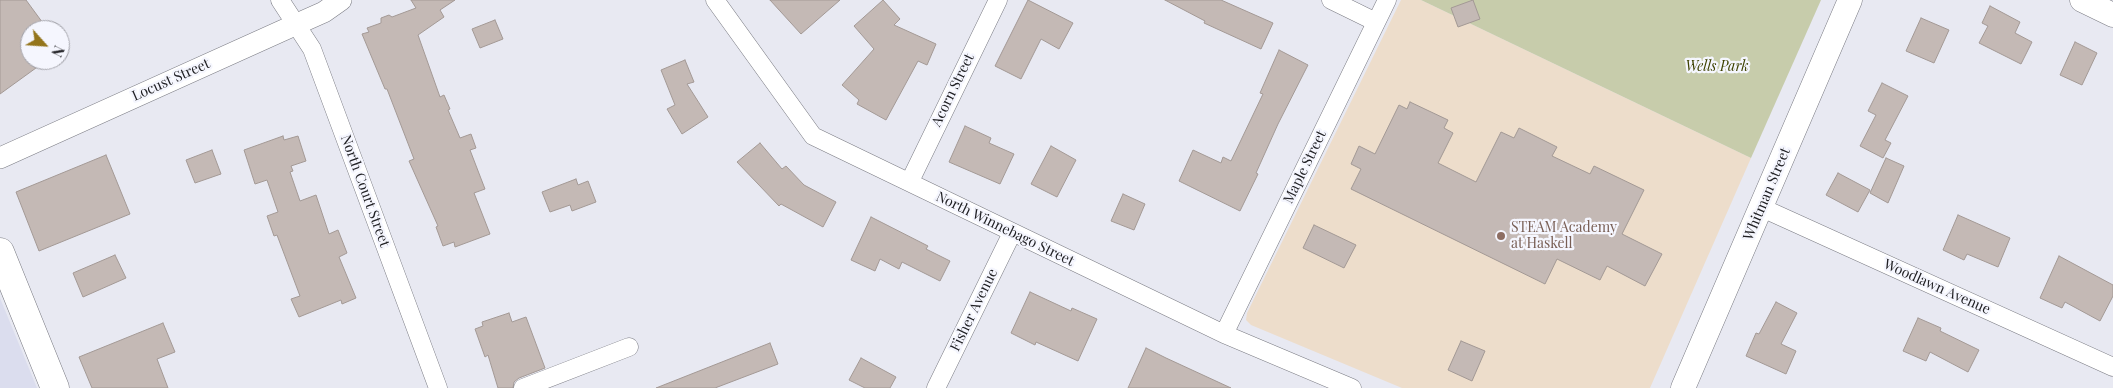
<!DOCTYPE html>
<style>
body{margin:0}
#map{position:relative;width:2113px;height:388px;overflow:hidden;background:#e8e9f2;font-family:"Playfair Display",serif}
canvas{display:block}
.north{position:absolute;left:20px;top:20px;width:50px;height:50px;box-sizing:border-box;background:#f5f6fe;border:1px solid #a0a0a7;border-radius:50%;rotate:116deg;font-size:14px;font-weight:700;line-height:20px;text-align:center;color:#202024}
.north::after{content:'';display:block;margin:auto;width:18px;height:22px;background:#94751c;clip-path:polygon(50% 0,100% 100%,50% 72%,0 100%)}
</style>
<div id="map">
<canvas width="2113" height="388"></canvas>
<div class="north">N</div>
</div>
<script>
const g = document.querySelector('canvas').getContext('2d');
g.lineJoin = 'round';
function fill(path, color) {
  g.fillStyle = color;
  g.fill(path, 'evenodd');
}
function shape(rows) {
  const path = new Path2D();
  for (const r of rows) {
    path.moveTo(r[0], r[1]);
    for (let i = 2; i < r.length; i += 2) path.lineTo(r[i], r[i + 1]);
  }
  return path;
}
function trace(path, color, width, dash) {
  g.strokeStyle = color;
  g.lineWidth = width;
  g.lineCap = dash ? 'butt' : 'round';
  g.setLineDash(dash || []);
  g.stroke(path);
}
function label(font, color, halo, rows, align = 'center') {
  g.font = font + ' "Playfair Display",serif';
  g.lineWidth = 4.5;
  g.setLineDash([]);
  g.textBaseline = 'middle';
  g.strokeStyle = halo;
  g.fillStyle = color;
  for (const [text, x, y, turn = 0] of rows) {
    g.save();
    g.translate(x, y);
    g.rotate((+turn || 0) * Math.PI / 180);
    g.textAlign = isNaN(turn) ? turn : align;
    if (halo) g.strokeText(text, 0, 0);
    g.fillText(text, 0, 0);
    g.restore();
  }
}
const built = shape([
 [0,298,37,388,0,388]
]);
const education = shape([
 [1401,0,1421,0,1751,158,1650,388,1402,388,1251,325,1246,320,1247,313]
]);
const green = shape([
 [1421,0,1821,0,1751,158]
]);
const building = shape([
 [0,0,26,0,48,30,30,30,30,60,47,60,0,94,0,0],
 [411,0,455,0,440,10,444,17,418,35,440,97,444,95,450,109,448,110,460,138,471,134,476,148,470,150,485,189,474,193,490,234,455,247,454,242,443,246,436,227,438,226,409,161,414,159,387,89,385,89,362,34,369,32,367,28,381,23,381,18,389,15,392,17,416,8,411,0],
 [770,0,840,0,801,34,770,0],
 [883,0,900,19,894,25,936,44,927,65,918,61,886,120,857,104,859,100,842,85,874,49,854,26,883,0],
 [1028,0,1073,23,1059,49,1041,39,1021,79,995,66,1028,0],
 [1165,0,1221,0,1273,23,1261,49,1204,23,1205,21,1165,0],
 [1473,0,1480,19,1458,27,1451,8,1473,0],
 [1990,6,2020,22,2015,33,2032,42,2021,64,1979,43,1988,26,1982,23,1990,6],
 [1921,18,1949,30,1934,63,1906,51,1921,18],
 [495,20,503,39,480,48,472,29,495,20],
 [2075,42,2097,53,2082,85,2060,75,2075,42],
 [1279,50,1308,65,1278,124,1256,173,1258,174,1240,211,1179,181,1193,150,1221,163,1223,157,1231,161,1263,94,1260,93,1279,50],
 [685,60,694,82,687,84,708,117,682,134,667,109,675,105,661,70,685,60],
 [1882,83,1908,96,1885,140,1891,143,1883,158,1860,146,1876,115,1868,111,1882,83],
 [1410,102,1448,120,1444,128,1453,133,1438,163,1476,182,1501,132,1514,138,1519,128,1557,147,1552,156,1590,174,1594,166,1644,190,1622,234,1662,254,1645,286,1607,266,1600,280,1557,259,1545,284,1351,189,1361,169,1351,164,1359,146,1375,154,1399,105,1407,109,1410,102],
 [965,126,991,138,989,143,1014,154,1000,184,949,162,965,126],
 [283,136,284,140,298,136,306,161,291,166,293,171,290,172,300,201,316,195,329,234,338,230,347,253,339,257,356,298,342,304,341,300,299,317,291,299,300,296,277,235,274,236,267,216,278,212,267,180,255,184,244,150,283,136],
 [760,143,782,169,786,166,804,185,836,202,823,227,781,204,779,206,737,162,760,143],
 [1051,146,1076,160,1057,197,1031,184,1051,146],
 [212,150,221,174,195,183,186,160,212,150],
 [106,155,130,214,39,251,16,192,106,155],
 [1886,158,1904,166,1888,203,1870,193,1886,158],
 [1838,173,1870,190,1858,212,1826,195,1838,173],
 [576,179,578,185,588,181,596,202,572,211,570,205,550,212,542,192,576,179],
 [1123,194,1145,204,1134,230,1111,221,1123,194],
 [1958,215,2010,238,1998,267,1967,254,1964,260,1943,250,1958,215],
 [871,217,928,246,926,249,950,261,940,281,902,262,899,269,880,259,875,271,851,260,871,217],
 [1314,225,1356,245,1344,268,1303,248,1314,225],
 [115,255,126,278,83,297,73,273,115,255],
 [2059,256,2113,285,2113,296,2100,321,2065,302,2062,308,2040,298,2059,256],
 [1030,292,1071,311,1072,308,1097,319,1078,361,1036,342,1035,345,1011,333,1030,292],
 [1776,302,1797,313,1781,344,1796,351,1786,374,1746,356,1756,333,1759,334,1776,302],
 [509,313,512,322,526,317,545,368,519,378,514,382,513,388,498,388,488,355,485,357,475,329,483,326,482,322,509,313],
 [1918,318,1941,328,1940,331,1979,350,1968,372,1930,352,1926,361,1903,351,1918,318],
 [163,323,175,352,157,359,168,388,92,388,79,357,163,323],
 [1461,341,1485,351,1472,381,1448,370,1461,341],
 [770,343,778,364,715,388,656,388,770,343],
 [1146,348,1166,358,1231,388,1128,388,1146,348],
 [861,358,896,377,890,388,865,388,849,380,861,358]
]);
const minor = shape([
 [280,0,312,49,438,388],
 [715,0,813,136,1224,334,1352,388],
 [1331,0,1376,22],
 [910,181,998,0],
 [1760,207,2113,367],
 [1224,334,1387,0],
 [523,388,629,347],
 [936,388,1012,233]
]);
const tertiary = shape([
 [0,158,297,24,324,12,341,0]
]);
const secondary = shape([
 [2082,0,2113,15],
 [1683,388,1850,0]
]);
const primary = shape([
 [0,252,55,388]
]);
const markers = [
 [1501,236,5,"#8d6e63"]
];
const parkNames = [
 ["Wells Park",1717,67]
];
const streetNames = [
 ["Locust Street",171,80,-24],
 ["Acorn Street",953,90,-64],
 ["Maple Street",1305,167,-64],
 ["North Court Street",365,191,70],
 ["Whitman Street",1767,194,-67],
 ["North Winnebago Street",1005,229,26],
 ["Woodlawn Avenue",1937,287,24],
 ["Fisher Avenue",974,310,-64]
];
const educationNames = [
 ["STEAM Academy",1511,228],
 ["at Haskell",1511,244]
];
fill(built, '#dbddee');
fill(education, '#edddcb');
fill(green, '#c7ccab');
fill(building, '#c4b9b5');
trace(building, '#a39995', 1);
trace(minor, '#7a7b83', 19);
trace(tertiary, '#7a7b83', 22);
trace(secondary, '#7a7b83', 25);
trace(primary, '#7a7b83', 29);
trace(minor, '#fff', 18);
trace(tertiary, '#fff', 21);
trace(secondary, '#fff', 24);
trace(primary, '#fff', 28);
for (const [x, y, r, color] of markers) {
  const dot = new Path2D();
  dot.arc(x, y, r, 0, 2 * Math.PI);
  g.fillStyle = color;
  g.fill(dot);
  trace(dot, '#f5f6fe', 2);
}
label('italic 14px', '#3e4200', '#f5f6fe', parkNames);
label('14px', '#202024', '#f5f6fe', streetNames);
label('14px', '#785e54', '#f5f6fe', educationNames, 'left');
</script>
